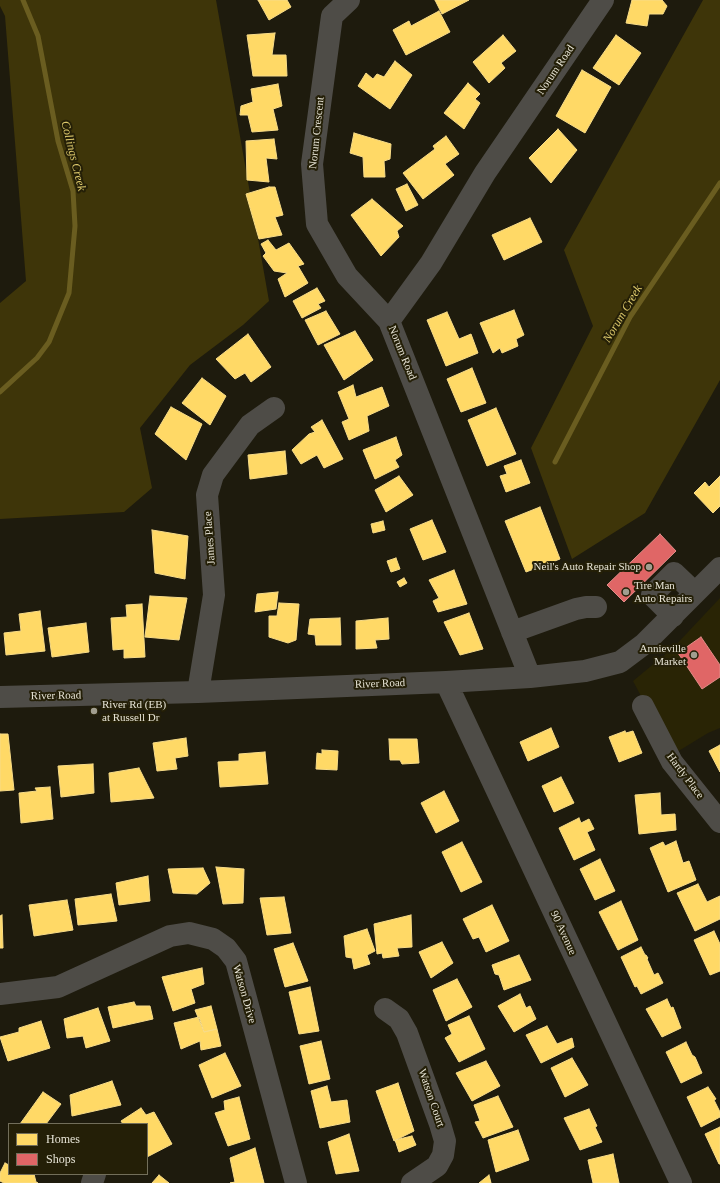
<!DOCTYPE html>
<style>
body{margin:0}
#map{position:relative;width:720px;height:1183px;overflow:hidden;background:#1e1b0d;font-family:Georgia,serif}
canvas{display:block}
.legend{position:absolute;left:8px;top:1123px;width:140px;height:52px;box-sizing:border-box;background:#241f07;border:1px solid #726e5a;margin:0;padding:5px 7px;list-style:none;font-size:12px;color:#e7e4d6}
.legend li{display:flex;align-items:center;gap:8px;height:20px}
.legend b{width:20px;border:1px solid #726e5a}
</style>
<div id="map">
<canvas width="720" height="1183"></canvas>
<ul class="legend">
<li><b style="height:11px;background:#ffd966"></b>Homes</li>
<li><b style="height:11px;background:#e06666"></b>Shops</li>
</ul>
</div>
<script>
const g = document.querySelector('canvas').getContext('2d');
g.lineJoin = 'round';
function fill(path, color) {
  g.fillStyle = color;
  g.fill(path, 'evenodd');
}
function shape(rows) {
  const path = new Path2D();
  for (const r of rows) {
    path.moveTo(r[0], r[1]);
    for (let i = 2; i < r.length; i += 2) path.lineTo(r[i], r[i + 1]);
  }
  return path;
}
function trace(path, color, width, dash) {
  g.strokeStyle = color;
  g.lineWidth = width;
  g.lineCap = dash ? 'butt' : 'round';
  g.setLineDash(dash || []);
  g.stroke(path);
}
function label(font, color, halo, rows, align = 'center') {
  g.font = font + ' Georgia,serif';
  g.lineWidth = 4;
  g.setLineDash([]);
  g.textBaseline = 'middle';
  g.strokeStyle = halo;
  g.fillStyle = color;
  for (const [text, x, y, turn = 0] of rows) {
    g.save();
    g.translate(x, y);
    g.rotate((+turn || 0) * Math.PI / 180);
    g.textAlign = isNaN(turn) ? turn : align;
    if (halo) g.strokeText(text, 0, 0);
    g.fillText(text, 0, 0);
    g.restore();
  }
}
const built = shape([
 [720,598,720,728,708,733,672,755,633,681,673,648]
]);
const green = shape([
 [0,0,216,0,269,301,243,325,190,365,140,428,152,488,124,512,0,519,0,303,26,281,5,16,0,6],
 [703,0,720,0,720,380,645,513,572,559,531,448,593,326,564,250]
]);
const homes = shape([
 [258,0,287,0,291,7,269,20,258,0],
 [435,0,469,0,442,14,435,0],
 [632,0,662,0,667,6,663,14,649,14,647,26,626,23,632,0],
 [439,11,450,32,406,55,393,30,409,21,411,26,439,11],
 [275,33,272,55,286,55,287,76,253,76,247,35,275,33],
 [503,35,516,51,501,63,505,68,489,83,473,62,503,35],
 [616,35,641,53,619,85,593,68,616,35],
 [395,61,412,75,390,109,358,86,366,73,373,79,377,74,384,77,395,61],
 [582,70,611,87,585,133,556,116,582,70],
 [468,83,480,94,475,99,480,103,464,129,444,113,468,83],
 [278,84,282,106,273,109,278,130,252,132,248,115,240,115,241,106,253,102,251,89,278,84],
 [558,129,577,150,551,183,529,158,558,129],
 [354,133,391,144,390,159,384,161,385,177,364,177,363,157,350,153,354,133],
 [446,136,459,154,445,164,454,175,423,199,403,173,435,149,433,146,446,136],
 [274,139,277,159,266,158,269,182,247,180,246,141,274,139],
 [407,184,418,205,406,211,396,189,407,184],
 [269,187,275,187,283,215,275,217,282,235,259,239,246,194,269,187],
 [372,199,403,226,397,231,399,237,381,256,351,215,372,199],
 [530,218,542,242,504,260,492,235,530,218],
 [268,240,276,250,289,243,304,264,298,266,308,283,285,297,278,279,287,273,274,271,263,256,266,253,261,244,268,240],
 [317,288,325,301,318,304,321,308,302,318,293,301,317,288],
 [514,310,524,335,516,339,518,346,502,353,500,348,493,353,480,323,514,310],
 [326,311,340,334,318,345,305,320,326,311],
 [447,312,459,339,471,334,478,353,446,366,427,320,447,312],
 [355,331,373,360,344,380,324,345,355,331],
 [248,334,271,367,251,382,245,373,235,379,216,359,248,334],
 [472,368,486,403,461,412,447,379,472,368],
 [202,378,226,396,210,425,182,403,202,378],
 [353,385,356,397,382,387,389,406,367,416,369,431,349,440,342,422,349,419,338,392,353,385],
 [171,407,202,424,186,460,155,434,171,407],
 [496,408,516,454,487,466,468,420,496,408],
 [322,420,343,459,324,468,317,455,301,464,292,450,309,434,315,432,311,427,322,420],
 [396,437,402,455,395,460,399,467,375,479,363,450,396,437],
 [285,451,287,474,250,479,248,455,285,451],
 [521,460,530,483,506,492,500,476,507,474,504,466,521,460],
 [399,476,413,495,386,512,375,490,399,476],
 [720,476,720,506,713,513,694,493,705,482,709,487,720,476],
 [540,507,560,559,526,572,505,521,540,507],
 [432,520,446,552,423,560,410,529,432,520],
 [383,521,385,530,373,533,371,524,383,521],
 [152,530,188,536,185,579,155,573,152,530],
 [396,558,400,569,391,572,387,561,396,558],
 [454,570,467,604,438,612,433,601,439,598,429,580,454,570],
 [404,578,407,583,400,587,397,582,404,578],
 [278,592,276,609,255,612,257,594,278,592],
 [150,596,187,598,179,640,145,637,150,596],
 [279,603,299,604,296,640,288,643,269,637,269,616,277,616,279,603],
 [142,604,145,657,124,658,124,649,113,650,111,618,127,617,126,605,142,604],
 [40,611,45,651,6,655,4,633,21,631,19,614,40,611],
 [469,613,483,649,460,655,444,622,469,613],
 [340,618,341,645,316,645,315,635,308,634,310,619,340,618],
 [388,618,389,639,375,640,377,648,356,649,356,621,388,618],
 [86,623,89,652,52,657,48,628,86,623],
 [551,728,559,747,528,761,520,742,551,728],
 [625,731,626,733,633,731,642,753,619,762,609,737,625,731],
 [0,734,8,734,14,790,0,791,0,734],
 [186,738,188,756,175,758,177,769,157,771,153,743,186,738],
 [389,739,417,739,419,763,402,764,400,760,390,760,389,739],
 [720,745,720,772,709,751,720,745],
 [322,750,338,751,337,770,316,769,317,753,322,754,322,750],
 [265,752,268,784,220,787,218,762,239,761,239,754,265,752],
 [93,764,94,793,61,797,58,766,93,764],
 [139,768,154,798,111,802,109,773,139,768],
 [561,777,574,803,554,812,542,786,561,777],
 [50,787,53,819,21,823,19,793,37,791,35,788,50,787],
 [444,791,459,821,436,833,421,803,444,791],
 [660,793,661,815,675,814,676,830,639,834,635,795,660,793],
 [579,818,581,823,589,819,594,829,587,832,595,850,574,860,559,828,579,818],
 [676,841,683,863,689,861,696,880,668,892,650,848,663,842,665,846,676,841],
 [462,842,482,882,461,892,442,852,462,842],
 [600,859,615,891,595,900,580,869,600,859],
 [216,867,244,869,243,903,223,904,216,867],
 [203,868,210,883,203,889,197,894,173,893,168,869,203,868],
 [148,876,150,901,119,905,116,883,148,876],
 [698,884,707,902,720,896,720,919,695,931,677,893,698,884],
 [111,894,117,921,78,925,75,899,111,894],
 [284,897,291,933,267,935,260,898,284,897],
 [67,900,73,930,34,936,29,905,67,900],
 [621,901,638,940,618,950,599,912,621,901],
 [492,905,509,941,486,952,479,937,473,939,463,919,492,905],
 [2,915,3,948,0,948,0,916,2,915],
 [411,915,412,947,397,948,399,956,383,958,382,953,377,954,374,924,411,915],
 [367,929,375,951,367,955,370,964,354,969,352,958,346,957,344,936,367,929],
 [714,931,720,944,720,971,710,975,694,940,714,931],
 [442,942,453,963,431,978,419,952,442,942],
 [293,943,308,981,285,987,274,949,293,943],
 [641,947,645,955,646,955,648,958,647,959,654,975,658,973,663,983,641,994,637,986,635,987,621,957,641,947],
 [519,955,531,980,504,990,499,975,495,974,492,965,519,955],
 [202,968,204,984,191,989,195,1003,173,1011,162,977,202,968],
 [457,979,472,1007,446,1021,433,990,457,979],
 [310,987,319,1031,299,1034,289,992,310,987],
 [520,994,526,1008,530,1006,536,1019,514,1032,498,1006,520,994],
 [667,999,671,1008,673,1007,681,1028,662,1037,646,1009,667,999],
 [134,1002,136,1006,150,1006,153,1019,113,1028,108,1007,134,1002],
 [211,1006,217,1029,204,1032,195,1010,211,1006],
 [98,1008,110,1041,86,1048,83,1036,67,1038,64,1019,98,1008],
 [469,1016,485,1049,459,1062,445,1038,452,1034,448,1025,469,1016],
 [199,1017,204,1032,217,1029,221,1046,201,1050,200,1041,181,1049,174,1023,199,1017],
 [41,1021,50,1048,8,1061,0,1037,19,1032,19,1028,41,1021],
 [547,1026,557,1044,572,1038,574,1047,541,1063,526,1035,547,1026],
 [321,1041,330,1079,309,1084,300,1046,321,1041],
 [686,1042,692,1055,695,1057,702,1073,681,1083,666,1052,686,1042],
 [225,1053,241,1086,212,1098,199,1065,225,1053],
 [572,1058,588,1085,565,1097,551,1068,572,1058],
 [486,1061,500,1086,472,1101,456,1073,486,1061],
 [112,1081,121,1105,72,1116,70,1095,112,1081],
 [398,1083,414,1131,394,1141,376,1091,398,1083],
 [327,1086,331,1102,347,1100,350,1122,320,1128,311,1091,327,1086],
 [708,1087,716,1099,714,1100,720,1112,720,1117,701,1127,687,1097,708,1087],
 [43,1092,61,1104,46,1124,20,1124,43,1092],
 [498,1096,513,1127,483,1138,475,1122,480,1121,474,1105,498,1096],
 [239,1097,250,1139,228,1146,215,1113,225,1110,224,1101,239,1097],
 [141,1108,146,1115,154,1112,172,1144,147,1157,147,1124,123,1124,121,1121,141,1108],
 [589,1109,597,1126,595,1127,602,1142,580,1150,564,1118,589,1109],
 [720,1127,720,1164,719,1164,705,1134,720,1127],
 [518,1130,529,1160,496,1172,488,1140,518,1130],
 [349,1134,359,1171,336,1174,328,1142,349,1134],
 [412,1136,416,1145,399,1152,395,1140,412,1136],
 [255,1148,264,1183,230,1183,235,1182,230,1158,255,1148],
 [613,1154,619,1183,593,1183,588,1160,613,1154],
 [5,1163,9,1165,9,1174,34,1174,36,1182,38,1183,4,1183,0,1181,0,1173,5,1163],
 [159,1175,169,1183,152,1183,159,1175],
 [489,1175,491,1183,479,1183,489,1175]
]);
const shops = shape([
 [660,534,676,551,624,602,607,585,660,534],
 [701,637,720,665,720,677,702,689,678,653,701,637]
]);
const stream = shape([
 [0,392,37,358,49,342,69,293,75,226,73,191,58,141,38,36,23,0],
 [555,462,630,317,720,183]
]);
const minor = shape([
 [349,0,332,16,312,164,317,224,347,276,389,321,530,677],
 [389,321,431,263,485,173,603,0],
 [673,616,652,595,674,573,695,593],
 [512,632,576,609,586,607,596,607],
 [446,682,681,1183],
 [198,692,214,595,207,495,213,475,250,425,274,408],
 [0,697,198,692,446,682,530,677,585,671,620,662,644,644,720,568],
 [643,706,672,762,720,822],
 [0,994,58,987,170,936,189,933,213,939,226,948,236,961,296,1183],
 [385,1009,399,1019,407,1033,440,1124,445,1141,443,1155,437,1166,412,1183],
 [92,1183,95,1174]
]);
const markers = [
 [649,567,4,"#a19e90"],
 [626,592,4,"#a19e90"],
 [694,655,4,"#a19e90"],
 [94,711,4,"#a19e90"]
];
const streetNames = [
 ["Norum Road",556,70,-56],
 ["Norum Crescent",317,133,-84],
 ["Norum Road",402,353,68],
 ["James Place",210,538,-94],
 ["River Road",380,684,-2],
 ["River Road",56,696,-1],
 ["Hardy Place",685,776,53],
 ["90 Avenue",563,933,65],
 ["Watson Drive",244,994,74],
 ["Watson Court",431,1098,71]
];
const poiNames = [
 ["Neil's Auto Repair Shop",641,567],
 ["Tire Man",634,586,"left"],
 ["Auto Repairs",634,599,"left"],
 ["Annieville",686,649],
 ["Market",686,662],
 ["River Rd (EB)",102,705,"left"],
 ["at Russell Dr",102,718,"left"]
];
const waterNames = [
 ["Collings Creek",73,156,76],
 ["Norum Creek",623,314,-59]
];
fill(built, '#292405');
fill(green, '#3e3509');
fill(homes, '#ffd966');
trace(homes, '#f8dc88', 1);
fill(shops, '#e06666');
trace(shops, '#e28c88', 1);
trace(stream, '#6a5d20', 5);
trace(minor, '#4e4c47', 22);
for (const [x, y, r, color] of markers) {
  const dot = new Path2D();
  dot.arc(x, y, r, 0, 2 * Math.PI);
  g.fillStyle = color;
  g.fill(dot);
  trace(dot, '#241f07', 1.5);
}
label('11px', '#e7e4d6', '#241f07', streetNames);
label('11px', '#e7e4d6', '#241f07', poiNames, 'right');
label('italic 12px', '#dcc86b', '#241f07', waterNames);
</script>
